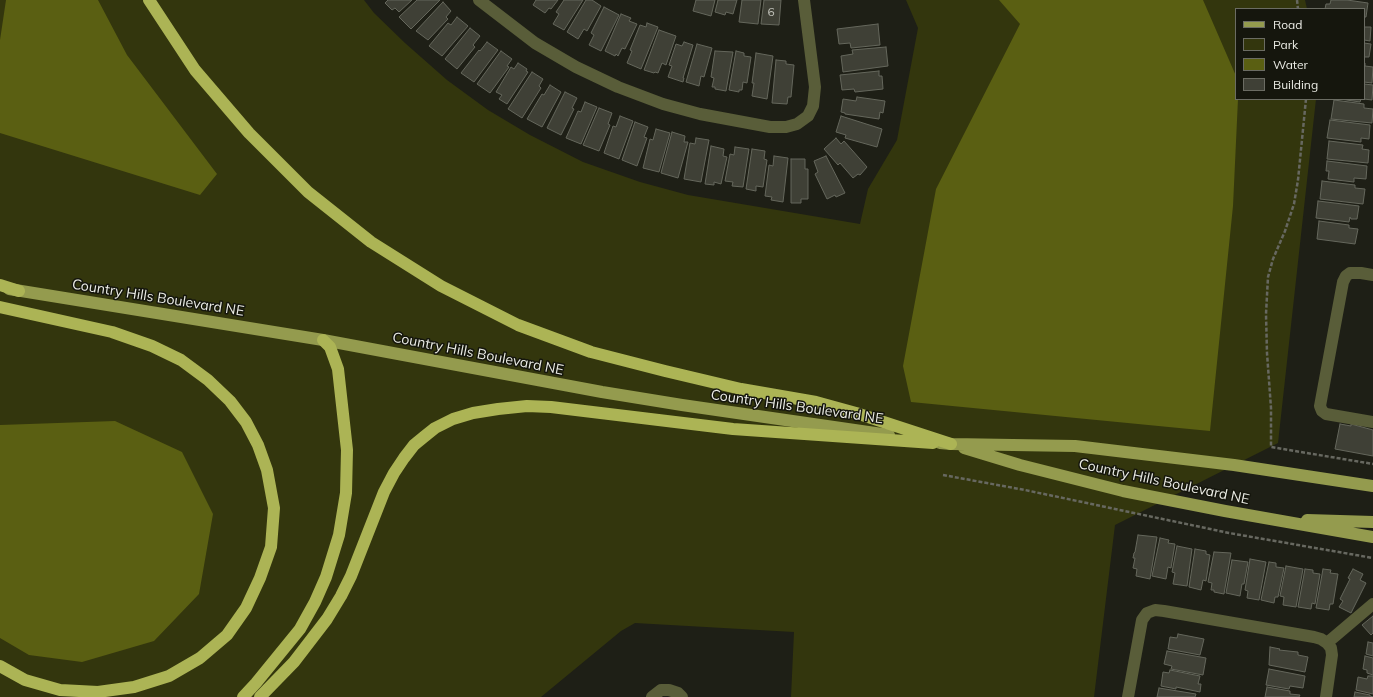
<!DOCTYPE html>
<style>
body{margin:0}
#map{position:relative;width:1373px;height:697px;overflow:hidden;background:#1e1f16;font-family:Mulish,sans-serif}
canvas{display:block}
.legend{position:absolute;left:1235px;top:8px;width:130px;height:92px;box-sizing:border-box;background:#15160d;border:1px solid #6b6c63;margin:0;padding:5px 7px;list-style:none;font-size:12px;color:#ebece5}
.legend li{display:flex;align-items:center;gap:8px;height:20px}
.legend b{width:20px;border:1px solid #6b6c63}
</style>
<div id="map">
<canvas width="1373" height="697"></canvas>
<ul class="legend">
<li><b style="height:5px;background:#949b4e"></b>Road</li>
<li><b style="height:11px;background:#33360d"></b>Park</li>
<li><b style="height:11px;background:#5a5f12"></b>Water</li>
<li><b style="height:11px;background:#3f4036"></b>Building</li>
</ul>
</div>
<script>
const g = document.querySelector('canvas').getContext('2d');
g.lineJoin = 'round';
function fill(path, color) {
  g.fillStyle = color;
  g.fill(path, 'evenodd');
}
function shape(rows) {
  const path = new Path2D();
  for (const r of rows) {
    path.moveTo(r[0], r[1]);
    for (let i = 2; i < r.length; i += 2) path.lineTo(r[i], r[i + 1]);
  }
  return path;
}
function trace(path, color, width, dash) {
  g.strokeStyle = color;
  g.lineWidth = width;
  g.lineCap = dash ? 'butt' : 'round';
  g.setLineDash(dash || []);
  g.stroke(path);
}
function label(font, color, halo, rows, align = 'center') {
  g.font = font + ' Mulish,sans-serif';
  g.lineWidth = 3;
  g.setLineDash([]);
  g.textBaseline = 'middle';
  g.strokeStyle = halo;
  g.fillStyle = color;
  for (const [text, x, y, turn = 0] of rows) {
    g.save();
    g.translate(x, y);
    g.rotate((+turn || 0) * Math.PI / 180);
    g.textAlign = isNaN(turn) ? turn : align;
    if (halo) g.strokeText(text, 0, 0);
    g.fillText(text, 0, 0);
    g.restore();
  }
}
const green = shape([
 [0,0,364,0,374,13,405,43,447,80,488,110,530,135,583,162,640,182,688,195,860,224,868,189,897,140,918,28,906,0,1305,0,1307,9,1236,9,1236,99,1316,99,1278,443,1115,525,1094,697,791,697,794,632,635,623,621,631,541,697,0,697]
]);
const water = shape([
 [6,0,98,0,127,55,217,174,200,195,0,133,0,40],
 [999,0,1203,0,1236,76,1236,99,1238,99,1233,206,1210,431,911,402,903,366,936,189,1020,24],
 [115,421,182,452,213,514,199,594,154,641,82,662,29,655,0,638,0,425]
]);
const building = shape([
 [388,0,412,0,399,12,395,8,392,10,385,3,388,0],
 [417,0,440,0,411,29,399,17,417,0],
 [536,0,558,0,551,9,549,8,545,13,533,5,536,0],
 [564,0,583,0,564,30,553,24,559,14,556,12,564,0],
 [586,0,592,0,601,6,587,31,584,29,578,39,567,32,586,0],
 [696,0,715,0,711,16,693,11,696,0],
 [718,0,737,0,733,14,726,12,725,15,715,12,718,0],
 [742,0,761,0,758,24,739,22,742,0],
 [764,0,781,0,779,25,761,24,764,0],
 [1331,0,1347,0,1368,3,1366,17,1364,17,1364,9,1325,9,1326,4,1330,4,1331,0],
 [443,2,451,11,446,17,448,19,428,40,416,31,443,2],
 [604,7,619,15,601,51,589,45,594,35,591,33,604,7],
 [621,14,631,18,629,21,637,24,625,49,622,48,618,56,616,54,615,56,605,51,621,14],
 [457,17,468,26,442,56,429,46,448,23,451,25,457,17],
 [647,23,658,27,641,69,627,63,632,51,630,50,640,25,646,27,647,23],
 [878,24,880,45,851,48,850,43,839,44,837,29,878,24],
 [1364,27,1371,27,1370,41,1364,40,1364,27],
 [470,28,480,36,473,45,475,47,457,69,445,59,470,28],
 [659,30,676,36,666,65,662,63,658,73,655,72,654,73,644,70,659,30],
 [487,42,498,50,474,82,461,73,479,50,480,51,487,42],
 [684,42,693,45,683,78,684,78,683,82,668,77,672,66,669,65,676,44,682,46,684,42],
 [1364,43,1371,44,1369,57,1364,57,1364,43],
 [697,44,712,48,704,77,701,76,699,86,686,82,697,44],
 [886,47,888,66,843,72,841,56,853,54,852,50,886,47],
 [501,51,512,59,507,66,509,67,490,93,477,84,501,51],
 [715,51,733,52,726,91,715,89,715,87,712,87,714,78,711,77,715,51],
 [736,51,744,53,744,56,751,57,747,83,743,82,742,90,739,90,739,92,729,90,736,51],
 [756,53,773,56,767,99,752,96,754,83,752,83,756,53],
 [776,60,786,61,786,64,794,65,791,97,788,97,787,104,772,103,776,60],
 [518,63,527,69,526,71,528,72,507,104,499,99,502,95,496,92,511,67,514,69,518,63],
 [1364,63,1365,63,1365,66,1373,67,1372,83,1364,82,1364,63],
 [879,71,879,76,882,76,883,89,855,92,854,89,842,90,840,75,879,71],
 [532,72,543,79,539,86,541,88,522,118,508,109,532,72],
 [1364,84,1373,85,1372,100,1364,99,1364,84],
 [550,85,561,92,542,127,527,119,542,94,544,95,550,85],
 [565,92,577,98,572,108,574,109,561,135,547,128,565,92],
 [857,97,885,101,883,113,880,112,879,119,845,114,845,113,841,112,843,99,856,101,857,97],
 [1340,99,1361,99,1360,102,1340,99],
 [1334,100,1364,104,1364,108,1373,109,1372,123,1331,119,1334,100],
 [585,102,597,107,581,144,566,138,578,111,581,112,585,102],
 [599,108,612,113,608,124,610,125,599,151,583,145,599,108],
 [620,116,633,121,619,159,604,153,613,126,616,127,620,116],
 [841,116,882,129,877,147,845,138,846,135,836,132,841,116],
 [1330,120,1370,125,1369,139,1361,138,1361,142,1327,138,1330,120],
 [635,122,648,127,644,137,647,138,637,166,622,160,635,122],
 [656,129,670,133,659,172,643,168,650,139,653,140,656,129],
 [672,132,685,136,684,142,688,142,678,178,661,173,672,132],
 [696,138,709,140,701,182,684,179,690,143,695,144,696,138],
 [836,138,841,144,844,141,867,167,860,175,858,174,853,178,840,163,838,165,824,149,836,138],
 [1329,141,1363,145,1362,149,1369,150,1368,163,1327,159,1329,141],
 [711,146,724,149,723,156,727,157,721,184,714,182,714,185,705,184,711,146],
 [735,147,749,149,743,187,732,186,733,182,725,181,730,154,734,155,735,147],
 [752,149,765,151,764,159,767,160,763,187,756,186,756,191,746,189,752,149],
 [774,156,788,158,783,202,771,200,772,197,765,196,769,165,773,166,774,156],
 [826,156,845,193,836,197,835,195,827,199,815,174,818,172,814,161,826,156],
 [791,159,805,159,805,169,808,169,808,199,801,199,801,203,791,203,791,159],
 [1327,161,1367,166,1366,179,1354,178,1354,182,1328,179,1329,171,1326,171,1327,161],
 [1322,181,1355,185,1355,188,1365,189,1363,204,1320,199,1322,181],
 [1318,201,1359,206,1357,219,1351,219,1350,217,1349,222,1316,218,1318,201],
 [1319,221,1349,225,1349,228,1358,229,1355,244,1317,239,1319,221],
 [1340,424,1351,426,1351,424,1373,430,1373,456,1335,449,1340,424],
 [1138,535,1157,537,1150,579,1136,576,1137,569,1133,568,1135,558,1133,558,1134,553,1135,552,1138,535],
 [1160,538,1169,540,1168,543,1175,544,1171,568,1168,567,1166,579,1152,576,1160,538],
 [1177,546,1192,549,1187,586,1173,584,1175,573,1172,572,1177,546],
 [1195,549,1206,551,1206,554,1210,555,1206,581,1203,580,1201,590,1189,587,1195,549],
 [1214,552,1231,553,1224,594,1214,592,1214,590,1211,590,1212,583,1208,582,1214,552],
 [1250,559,1266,562,1259,600,1247,598,1248,591,1245,590,1250,559],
 [1232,560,1248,562,1244,584,1242,584,1240,596,1226,593,1232,560],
 [1269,562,1276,563,1276,567,1284,568,1278,597,1275,597,1274,603,1261,600,1269,562],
 [1286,566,1303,569,1296,607,1283,605,1284,597,1280,596,1286,566],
 [1305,569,1313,570,1313,573,1320,574,1315,604,1312,603,1311,609,1298,607,1305,569],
 [1323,569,1331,570,1330,573,1338,574,1333,604,1330,604,1329,610,1316,608,1323,569],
 [1353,569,1363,574,1360,580,1366,583,1351,613,1339,607,1343,601,1340,599,1350,579,1348,578,1353,569],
 [1373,616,1373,633,1371,635,1362,625,1373,616],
 [1178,634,1204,639,1200,655,1168,649,1170,637,1177,638,1178,634],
 [1368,642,1373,643,1373,656,1366,654,1368,642],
 [1270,647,1280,649,1279,650,1298,652,1298,655,1308,657,1305,672,1269,665,1270,647],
 [1167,651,1206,658,1203,675,1171,669,1172,666,1164,664,1167,651],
 [1365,656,1373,658,1373,675,1367,673,1367,670,1363,669,1365,656],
 [1269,669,1305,676,1303,688,1290,686,1289,689,1266,685,1269,669],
 [1170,670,1200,676,1198,684,1201,684,1200,692,1176,687,1176,689,1161,686,1163,672,1169,673,1170,670],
 [1368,676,1373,676,1373,694,1356,690,1358,677,1367,679,1368,676],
 [1267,687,1290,691,1290,694,1300,695,1299,697,1265,697,1267,687],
 [1159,688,1196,694,1195,697,1157,697,1159,688],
 [1355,692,1370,695,1370,696,1373,697,1354,697,1355,692]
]);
const path = shape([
 [1297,0,1298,9],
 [1306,99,1298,180,1294,204,1285,231,1273,259,1268,277,1266,314,1267,353,1271,408,1271,447,1373,464],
 [943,475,1025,490,1229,533,1373,558]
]);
const minor = shape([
 [479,0,535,43,576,67,618,87,663,104,700,114,770,127,786,127,797,124,808,116,813,106,815,87,804,0],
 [1373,275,1361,273,1350,273,1346,276,1343,282,1320,406,1322,411,1326,414,1373,422],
 [1327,643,1373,604],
 [652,697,661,690,669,690,678,693,682,697],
 [1128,697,1142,620,1147,613,1155,610,1164,611,1314,637,1321,639,1327,643,1331,648,1332,655,1326,697]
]);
const major = shape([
 [9,289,323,340,602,392,682,405,889,435],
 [940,443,951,444,1075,446,1234,465,1373,486],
 [964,448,1020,465,1123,491,1225,511,1373,537],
 [1307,520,1373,522]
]);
const highway = shape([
 [149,0,195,70,249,133,308,192,371,242,441,286,518,325,591,352,665,371,741,389,816,402,856,413,951,444],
 [0,285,19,291],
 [0,307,112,332,152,346,181,360,208,380,230,401,246,422,258,445,267,470,274,508,271,547,260,578,246,608,227,635,200,658,169,676,134,687,98,692,60,690,25,680,0,666],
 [243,697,256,683,300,629,315,602,326,577,339,535,346,493,347,450,338,369,330,347,323,340],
 [260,697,294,662,327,619,341,596,351,576,384,492,394,473,404,458,414,445,425,436,435,428,453,419,473,413,498,409,527,406,551,407,733,429,933,443]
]);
const numberNames = [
 ["6",771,12]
];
const streetNames = [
 ["Country Hills Boulevard NE",158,298,9],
 ["Country Hills Boulevard NE",478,354,11],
 ["Country Hills Boulevard NE",797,407,8],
 ["Country Hills Boulevard NE",1164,482,12]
];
fill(green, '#33360d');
fill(water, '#5a5f12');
fill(building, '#3f4036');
trace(building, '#65675c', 1);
trace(path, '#676860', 2.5, [4, 2]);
trace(minor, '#595d39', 12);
trace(major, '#949b4e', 12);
trace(highway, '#acb455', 12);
label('12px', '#c0c1b9', null, numberNames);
label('14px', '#ebece5', '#15160d', streetNames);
</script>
